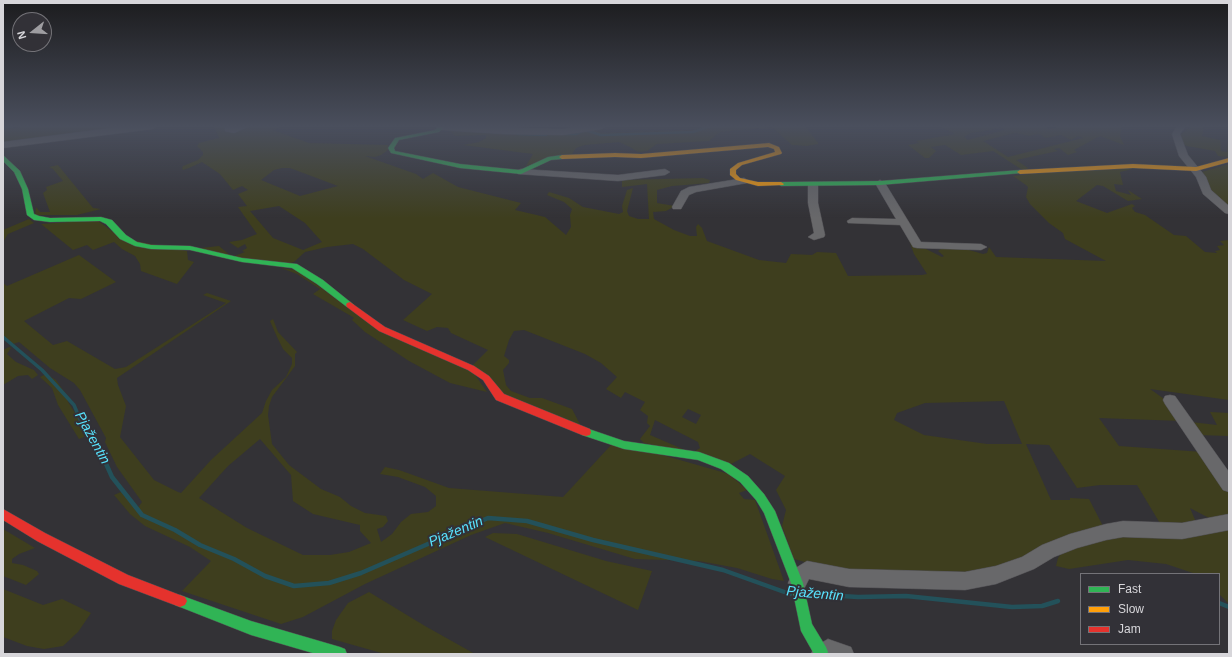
<!DOCTYPE html>
<meta charset="utf-8">
<style>
body{margin:0}
#map{position:relative;width:1232px;height:657px;overflow:hidden;background:#333236;font-family:Arial,sans-serif}
canvas{display:block}
.frame{position:absolute;inset:0;border:4px solid #d7d6da;pointer-events:none}
.legend{position:absolute;left:1080px;top:573px;width:140px;height:72px;box-sizing:border-box;background:#323137;border:1px solid #747378;margin:0;padding:5px 7px;list-style:none;font-size:12px;color:#d7d6da}
.legend li{display:flex;align-items:center;gap:8px;height:20px}
.legend b{width:20px;border:1px solid #747378}
.north{position:absolute;left:12px;top:12px;width:40px;height:40px;box-sizing:border-box;background:#323137;border:1px solid #747378;border-radius:50%;rotate:253deg;font-size:11px;font-weight:700;line-height:16px;text-align:center;color:#d7d6da}
.north::after{content:'';display:block;margin:auto;width:14px;height:18px;background:#9e9da1;clip-path:polygon(50% 0,100% 100%,50% 72%,0 100%)}
</style>
<div id="map">
<canvas width="1232" height="657"></canvas>
<div class="frame"></div>
<ul class="legend">
<li><b style="height:5px;background:#30b455"></b>Fast</li>
<li><b style="height:5px;background:#ff9f0a"></b>Slow</li>
<li><b style="height:5px;background:#e5322d"></b>Jam</li>
</ul>
<div class="north">N</div>
</div>
<script>
const g = document.querySelector('canvas').getContext('2d');
g.lineJoin = 'round';
function fill(path, color) {
  g.fillStyle = color;
  g.fill(path, 'evenodd');
}
function shape(rows) {
  const path = new Path2D();
  for (const r of rows) {
    path.moveTo(r[0], r[1]);
    for (let i = 2; i < r.length; i += 2) path.lineTo(r[i], r[i + 1]);
  }
  return path;
}
function trace(path, color, width, dash) {
  g.strokeStyle = color;
  g.lineWidth = width;
  g.lineCap = dash ? 'butt' : 'round';
  g.setLineDash(dash || []);
  g.stroke(path);
}
function label(font, color, halo, rows, align = 'center') {
  g.font = font + ' Arial,sans-serif';
  g.lineWidth = 4;
  g.setLineDash([]);
  g.textBaseline = 'middle';
  g.strokeStyle = halo;
  g.fillStyle = color;
  for (const [text, x, y, turn = 0] of rows) {
    g.save();
    g.translate(x, y);
    g.rotate((+turn || 0) * Math.PI / 180);
    g.textAlign = isNaN(turn) ? turn : align;
    if (halo) g.strokeText(text, 0, 0);
    g.fillText(text, 0, 0);
    g.restore();
  }
}
const green = shape([
 [34,126,132,126,3,144,3,129],
 [227,126,226,128,230,130,238,131,254,126,284,126,273,130,309,143,388,145,388,150,381,155,375,157,365,156,416,174,423,179,433,173,458,187,521,203,515,210,545,217,566,235,571,227,570,215,572,209,564,202,547,195,549,192,569,198,583,207,619,214,623,212,622,206,627,190,633,188,627,211,629,216,638,219,649,219,647,184,622,187,622,180,703,178,710,180,709,183,672,186,657,190,657,203,675,206,666,211,653,212,654,219,674,230,690,236,697,236,696,227,698,224,702,228,707,241,759,260,786,263,791,254,812,255,817,252,836,253,848,276,922,275,927,274,914,254,909,240,915,247,926,249,942,257,944,256,938,251,941,249,962,248,983,254,987,253,989,247,996,257,1106,261,1065,239,1063,233,1049,223,1030,204,1026,197,1028,187,1026,185,1013,176,1050,172,1140,167,1120,172,1123,185,1114,184,1116,191,1131,195,1128,190,1142,199,1128,201,1103,186,1097,185,1076,201,1107,213,1132,204,1135,206,1132,208,1135,212,1145,215,1174,235,1186,236,1205,252,1217,253,1215,251,1220,250,1217,246,1224,245,1220,241,1229,240,1229,400,1150,389,1170,403,1182,421,1099,418,1119,446,1203,452,1229,491,1229,517,1211,519,1190,508,1196,522,1180,527,1161,525,1137,485,1100,485,1077,488,1049,445,1026,444,1051,500,1070,500,1070,498,1089,499,1104,528,1076,536,1050,546,1009,566,963,577,931,578,869,575,834,570,794,559,782,526,786,510,776,490,785,476,750,454,731,464,701,455,644,443,640,439,650,426,647,423,648,416,640,410,645,402,625,392,621,398,606,389,617,377,601,363,585,354,524,330,514,331,509,340,504,356,509,360,509,363,503,370,506,385,511,391,530,398,542,398,572,409,582,428,567,420,547,414,503,396,488,377,472,366,488,350,451,333,448,328,437,327,427,331,403,320,432,294,404,280,363,249,353,244,327,247,305,252,294,262,286,264,231,258,201,248,219,246,232,257,245,252,242,251,247,248,245,244,238,248,229,242,242,240,257,234,238,207,247,206,238,194,248,190,242,186,233,190,220,174,202,162,189,168,183,170,182,168,183,166,198,160,203,155,203,152,197,146,199,143,219,138,214,127],
 [282,168,290,168,338,186,300,196,261,180,274,170],
 [279,206,305,223,322,242,303,250,273,238,250,211],
 [1004,401,1022,444,987,444,924,435,894,420,897,413,925,403],
 [688,409,701,415,696,424,682,417],
 [655,420,698,442,700,448,692,453,650,435],
 [461,126,471,129,592,129,602,133,695,130,701,129,702,126,805,126,818,143,818,144,807,146,792,145,772,127,720,132,709,141,657,144,647,151,638,152,630,147,619,142,585,145,576,148,572,154,526,166,533,154,463,145,479,142,486,138,486,135,455,136,447,128],
 [939,126,1044,126,1049,129,1062,126,1122,126,1120,136,1124,145,1100,136,1074,150,1077,152,1068,155,1059,148,1054,149,1058,151,1016,160,1028,168,1024,171,993,151,961,155,945,145,931,147,936,151,929,158,925,158,908,145,919,143,916,141,955,134],
 [1000,127,1004,129,1004,130,968,140,964,137,971,133,991,130],
 [1015,133,1029,136,1039,134,1046,138,1061,135,1071,140,1078,136,1083,138,1008,157,983,141],
 [1192,126,1204,126,1202,136,1220,140,1221,151,1227,152,1229,126,1229,157,1218,156,1215,151,1182,145,1180,135],
 [1229,164,1229,209,1211,194,1202,172],
 [58,165,93,208,101,209,77,215,35,215,36,207,40,212,50,212,43,193,47,190,46,187,63,181,53,169,49,167],
 [29,219,34,223,8,234,3,242,3,230],
 [97,220,121,238,187,251,188,260,194,262,177,284,141,271,140,264,135,256,122,249,114,242,93,250,87,245,73,250,41,224],
 [79,255,116,282,81,299,69,298,24,321,53,345,67,341,115,369,126,367,226,303,203,295,207,293,231,301,117,378,118,385,126,406,120,437,154,480,178,492,181,493,211,460,262,413,266,401,272,390,286,377,292,364,292,358,283,349,277,337,270,321,273,319,278,332,297,352,295,354,295,366,272,397,269,406,268,415,272,444,289,465,321,489,340,497,351,506,365,513,386,516,388,521,383,527,377,529,381,542,392,534,401,522,411,514,428,512,436,506,436,496,425,487,398,477,380,474,385,467,399,470,449,488,563,497,612,444,645,450,729,474,747,490,739,493,744,499,755,500,784,581,772,579,737,568,699,561,635,559,548,533,505,523,471,535,365,584,303,617,281,624,182,591,211,561,190,547,145,526,130,514,114,495,121,492,137,509,142,502,117,467,105,442,106,438,80,390,74,383,50,368,19,342,13,344,3,336,3,283,7,286],
 [260,439,291,475,293,501,313,514,360,525,360,531,371,543,349,552,330,555,303,555,247,528,199,498,228,466],
 [281,268,296,270,357,313,471,369,487,392,450,383,409,361,365,332,352,320,354,318,351,316,313,294,320,289,297,274],
 [9,347,11,348,7,354,16,362,34,370,38,375,32,379,28,375,18,376,3,385,3,350],
 [46,374,56,380,67,396,68,402,77,416,82,419,87,430,87,435,84,437,79,439,58,405,52,388,40,377],
 [1210,412,1229,413,1229,436,1198,435,1191,422,1217,425],
 [1229,525,1229,604,1219,594,1219,574,1196,574,1166,564,1128,560,1069,569,1056,566,1058,558,1063,551,1110,535],
 [3,529,35,548,19,554,12,559,12,563,23,565,37,571,39,574,26,585,3,576],
 [493,533,517,534,606,561,652,571,638,610,485,537],
 [3,589,43,605,62,599,91,613,78,632,63,646,44,649,27,646,3,637],
 [369,592,425,626,475,654,385,654,332,639,332,631,336,620,348,603]
]);
const streamFar2 = shape([
 [3,128,14,126],
 [518,134,546,135],
 [566,134,576,134,585,130,601,135,693,132,710,126]
]);
const streamFar1 = shape([
 [3,337,42,370,74,405,84,429]
]);
const stream = shape([
 [83,428,98,446,112,477,142,515,175,530,200,545,234,559,265,576,294,586,329,583,361,573,488,518,527,521,593,540,723,570,790,594],
 [809,594,858,597,906,596,1012,607,1042,606,1058,601],
 [1219,603,1229,607]
]);
const street = shape([
 [127,126,157,126,153,129,3,148,3,142,127,126],
 [225,126,233,127,250,126,234,133,225,131,225,126],
 [438,126,563,129,584,126,606,126,602,129,563,135,504,134,442,130,439,129,438,126],
 [1177,126,1186,126,1180,134,1188,155,1206,177,1211,190,1229,206,1229,214,1225,213,1203,194,1196,177,1179,156,1172,134,1177,126],
 [521,169,618,175,665,169,670,172,665,175,618,181,518,174,516,172,518,170,521,169],
 [744,178,749,181,747,183,696,192,689,195,681,209,673,209,672,207,681,191,689,187,744,178],
 [880,180,885,183,921,242,981,244,987,247,981,250,917,248,913,247,900,225,848,223,847,221,852,218,896,219,875,183,880,180],
 [813,182,818,185,818,203,825,235,824,237,814,240,808,237,814,233,808,203,808,185,813,182],
 [1170,395,1175,396,1229,472,1229,492,1223,490,1165,404,1163,400,1165,396,1170,395],
 [1229,514,1229,530,1182,539,1123,537,1106,540,1077,548,1054,557,1034,569,996,584,965,590,849,587,809,579,804,589,797,592,790,589,788,583,794,569,807,561,849,569,965,572,996,566,1022,557,1042,545,1070,534,1106,524,1123,521,1182,523,1229,514],
 [828,639,851,647,854,654,811,654,814,647,828,639]
]);
const fast = shape([
 [438,126,445,126,439,132,399,140,394,148,395,151,460,164,520,170,548,157,562,155,565,157,562,159,551,160,521,174,460,168,391,153,388,148,395,138,435,130,438,126],
 [3,155,20,171,28,189,34,214,39,216,50,218,101,217,112,220,126,235,137,242,151,245,190,246,242,258,297,264,323,280,354,305,353,307,347,307,317,284,292,268,242,262,190,250,151,249,135,246,120,239,106,224,100,221,50,222,34,220,27,215,22,189,14,172,3,161,3,155],
 [1020,170,1022,171,1022,173,880,185,781,186,778,184,781,182,880,181,1020,170],
 [586,428,624,441,699,452,729,463,748,476,764,494,775,511,803,583,812,624,826,647,828,652,827,654,814,654,801,631,791,583,764,513,756,500,740,482,721,469,698,460,624,449,582,435,581,432,582,429,586,428],
 [180,595,251,621,340,647,345,649,347,654,316,654,251,635,175,605,173,601,175,597,180,595]
]);
const slow = shape([
 [769,143,779,147,782,153,781,154,742,165,736,170,736,174,740,178,758,182,781,182,784,184,783,185,758,186,736,180,730,175,730,169,738,163,775,152,774,149,768,147,641,158,615,157,562,159,559,157,562,155,615,153,641,154,769,143],
 [1229,158,1229,162,1196,171,1133,168,1020,174,1017,172,1020,170,1133,164,1196,167,1229,158]
]);
const jam = shape([
 [350,302,385,327,474,366,489,376,504,394,590,429,591,432,590,435,586,436,582,435,496,400,483,380,468,370,379,331,347,307,346,305,347,303,350,302],
 [3,509,45,533,128,575,185,597,187,601,185,605,180,607,119,584,37,541,3,520,3,509]
]);
const nearWaternames = [
 ["Pjažentin",92,438,61],
 ["Pjažentin",456,532,-23],
 ["Pjažentin",815,594,5]
];
fill(green, '#3e3e1e');
trace(streamFar2, '#23515a', 2.5);
trace(streamFar1, '#23515a', 3.5);
trace(stream, '#23515a', 4.5);
trace(street, '#504f53', 1);
trace(fast, '#504f53', 1);
trace(slow, '#504f53', 1);
trace(jam, '#504f53', 1);
fill(street, '#68686a');
fill(fast, '#30b455');
fill(slow, '#ff9f0a');
fill(jam, '#e5322d');
const sky = g.createLinearGradient(0, 0, 0, 218);
sky.addColorStop(0, '#1c1c1e');
sky.addColorStop(0.58, '#4a4f5d');
sky.addColorStop(1, '#4a4f5d00');
g.fillStyle = sky;
g.fillRect(0, 0, 1232, 218);
label('italic 14px', '#58e2fd', '#323137', nearWaternames);
</script>
